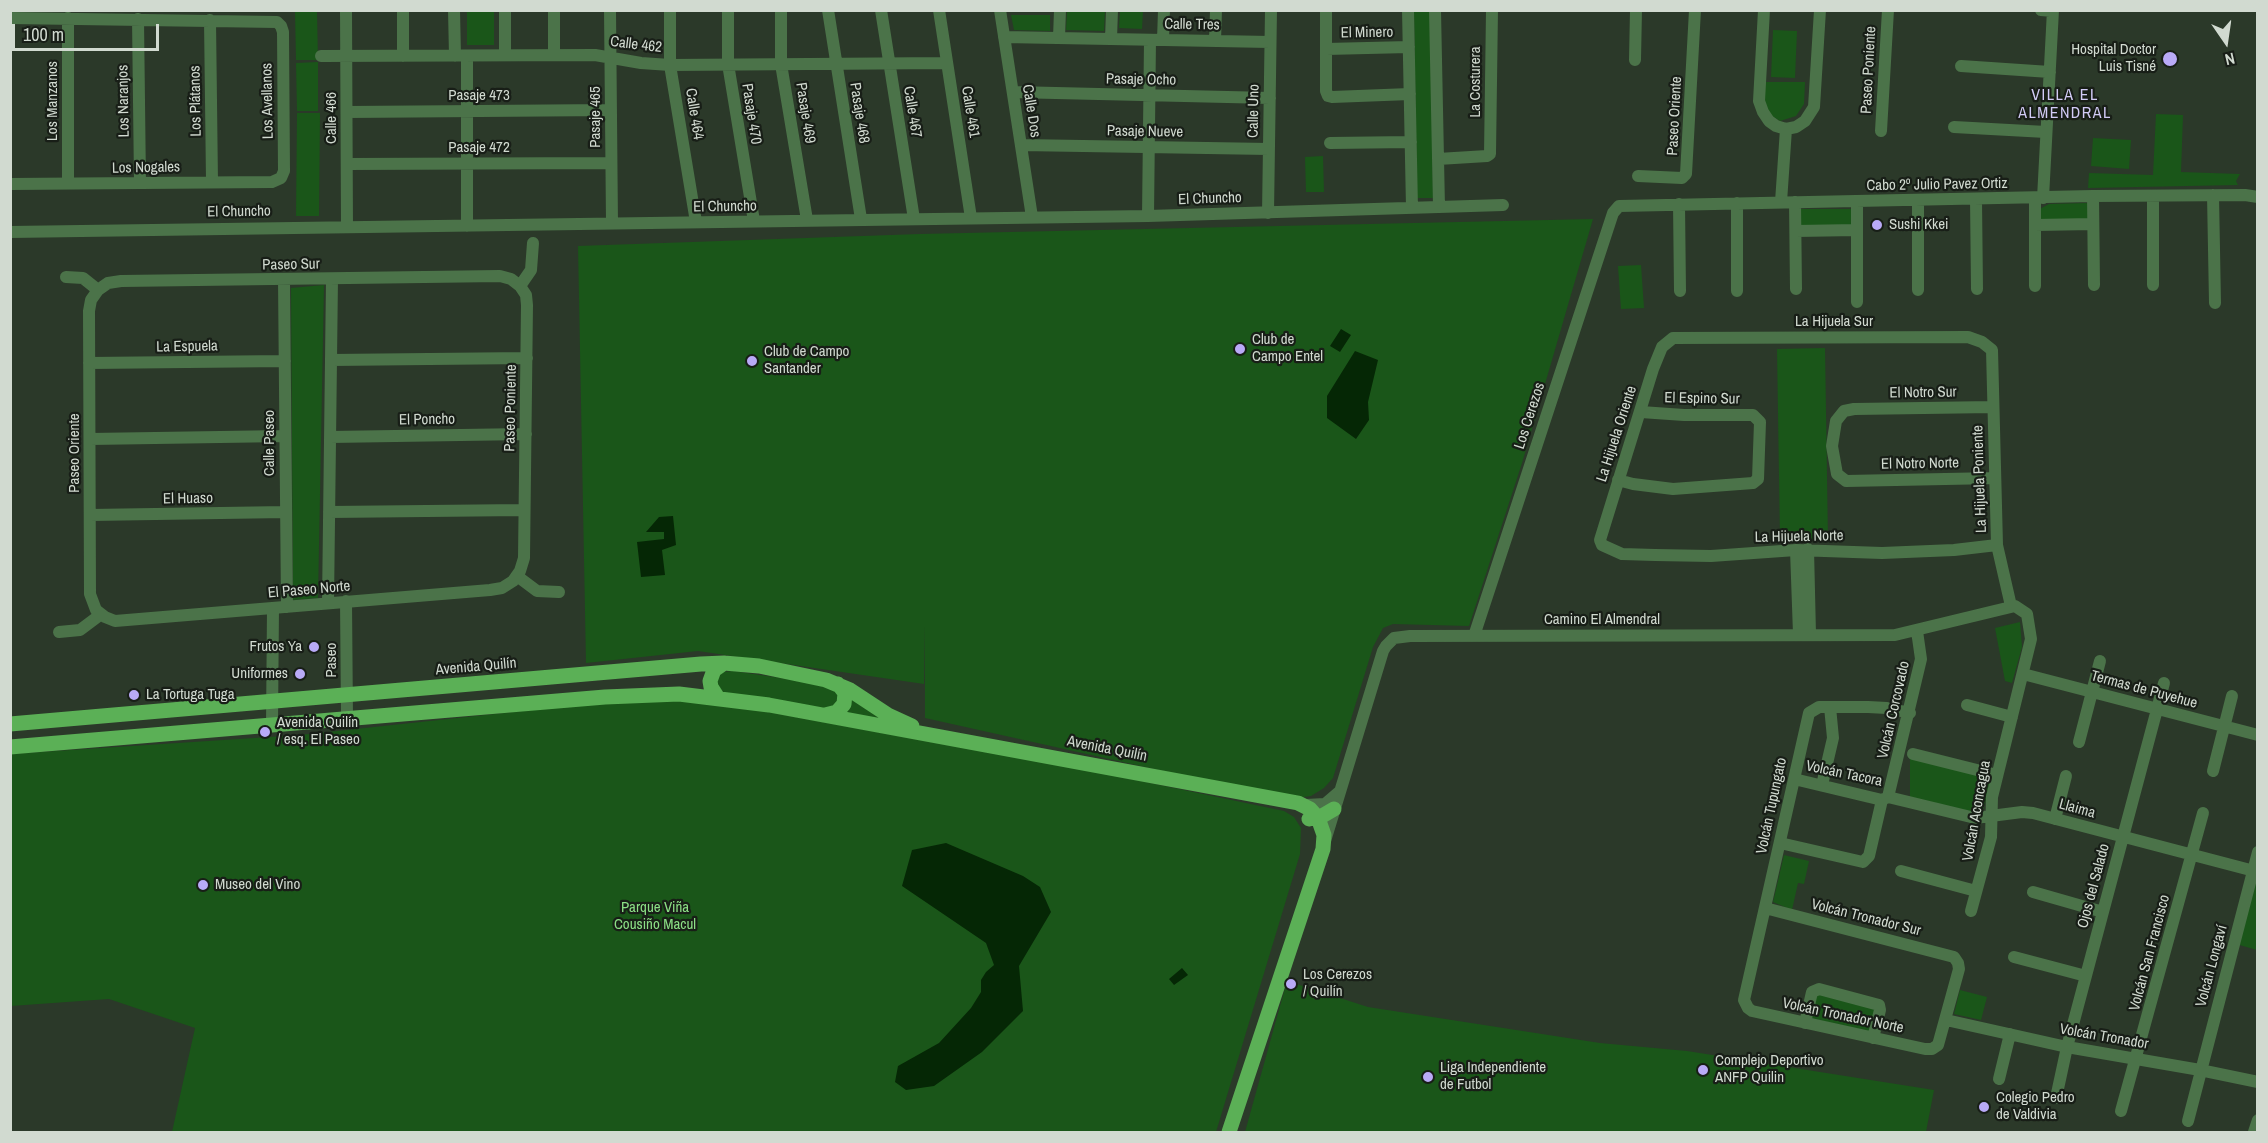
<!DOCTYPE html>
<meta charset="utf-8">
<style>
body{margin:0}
#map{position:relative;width:2268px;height:1143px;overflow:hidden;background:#2b3929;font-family:"Archivo Narrow",sans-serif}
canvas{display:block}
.frame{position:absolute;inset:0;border:12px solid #d1dad0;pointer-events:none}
.north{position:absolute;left:2196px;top:12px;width:60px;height:60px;-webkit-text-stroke:4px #181e17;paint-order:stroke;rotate:167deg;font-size:16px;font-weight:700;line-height:24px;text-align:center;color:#d1dad0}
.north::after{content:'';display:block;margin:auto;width:21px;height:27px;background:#d1dad0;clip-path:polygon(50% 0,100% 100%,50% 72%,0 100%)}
.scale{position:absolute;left:12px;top:24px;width:147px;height:27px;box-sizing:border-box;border:3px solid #d1dad0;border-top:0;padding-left:8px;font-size:18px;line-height:21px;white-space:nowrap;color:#d1dad0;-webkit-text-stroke:4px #181e17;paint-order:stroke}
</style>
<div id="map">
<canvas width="2268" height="1143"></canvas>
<div class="frame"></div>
<div class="north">N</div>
<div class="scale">100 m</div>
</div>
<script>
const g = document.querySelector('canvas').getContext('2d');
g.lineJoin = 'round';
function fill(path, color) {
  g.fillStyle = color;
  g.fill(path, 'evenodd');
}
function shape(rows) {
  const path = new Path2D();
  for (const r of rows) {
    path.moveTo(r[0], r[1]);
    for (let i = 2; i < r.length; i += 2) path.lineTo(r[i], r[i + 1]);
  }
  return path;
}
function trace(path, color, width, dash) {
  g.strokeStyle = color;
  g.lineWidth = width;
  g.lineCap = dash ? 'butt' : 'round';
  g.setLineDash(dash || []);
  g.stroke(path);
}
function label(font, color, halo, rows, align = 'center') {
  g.font = font + ' "Archivo Narrow",sans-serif';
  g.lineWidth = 4.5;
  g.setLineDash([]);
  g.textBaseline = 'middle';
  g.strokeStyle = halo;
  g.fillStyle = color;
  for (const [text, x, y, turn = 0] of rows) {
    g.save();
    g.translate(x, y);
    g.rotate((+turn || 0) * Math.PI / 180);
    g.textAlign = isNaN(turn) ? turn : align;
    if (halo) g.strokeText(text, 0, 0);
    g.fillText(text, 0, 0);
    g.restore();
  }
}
const green = shape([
 [1120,10,1143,11,1142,29,1119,28],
 [295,11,317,11,318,60,296,60],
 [467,11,494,11,494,45,467,45],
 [1067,11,1105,11,1104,31,1066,30],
 [1414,11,1431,11,1433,198,1417,198],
 [1011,15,1050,15,1050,31,1014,30],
 [1773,30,1797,31,1795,78,1771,77],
 [318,62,318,111,297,111,296,63],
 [1762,82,1805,82,1804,104,1796,116,1780,121,1767,113,1763,100],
 [297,113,320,113,319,216,296,216],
 [2156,114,2183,115,2181,172,2240,174,2236,181,2238,185,2088,188,2089,173,2153,175],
 [2093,138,2131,140,2129,169,2091,166],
 [1323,156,1324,192,1306,192,1305,157],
 [2090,203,2090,223,2038,224,2038,210,2049,204],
 [1800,209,1851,209,1851,228,1801,227],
 [1593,219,1522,463,1469,626,1393,624,1383,628,1373,647,1333,778,1324,788,1311,796,1289,799,925,718,925,625,924,684,698,651,586,663,578,246,920,234],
 [1641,265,1644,308,1621,309,1618,266],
 [324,285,318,598,293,600,291,288],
 [1825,348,1828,540,1780,540,1777,349],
 [2020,622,2022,647,2012,683,2005,681,1995,628],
 [733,671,794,680,827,687,836,691,840,700,828,711,725,695,717,686,718,677,723,672],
 [850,697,883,720,844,713],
 [662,699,742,707,1117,776,1284,811,1294,817,1301,828,1300,854,1216,1132,172,1132,195,1028,109,999,11,1006,10,754,300,735,578,705],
 [1910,758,1993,777,1981,816,1910,797],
 [1784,855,1809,861,1804,884,1798,883,1792,910,1773,902],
 [2257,879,2257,950,2236,944,2253,880],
 [1287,981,1368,1007,1600,1043,1687,1051,1934,1090,1926,1132,1245,1132],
 [1960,990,1987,997,1981,1020,1954,1014],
 [1816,993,1875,1005,1871,1032,1809,1018]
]);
const water = shape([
 [1341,329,1351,335,1340,352,1330,346],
 [1355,351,1378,360,1368,402,1369,420,1356,439,1327,418,1327,396],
 [673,516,676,545,662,550,665,575,641,577,637,542,664,539,664,532,646,532,659,517],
 [946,843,1023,876,1040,887,1051,912,1019,966,1023,1011,982,1052,934,1086,906,1090,895,1082,898,1066,939,1043,971,1008,981,992,981,980,986,972,994,965,986,943,902,886,912,850],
 [1182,968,1188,975,1174,985,1169,979]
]);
const minor = shape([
 [346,10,347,226],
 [403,10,403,56],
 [454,10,455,56],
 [505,10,505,55],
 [554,10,554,55],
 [610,10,612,223],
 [670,10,670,65,696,222],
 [728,10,728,64,754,221],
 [781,10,781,64,807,220],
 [828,10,861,219],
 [881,10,914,219],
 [939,10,971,218],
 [1000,10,1032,217],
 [1326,10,1326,91,1328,96,1332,97,1410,94],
 [1408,10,1412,208],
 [1435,10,1439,207],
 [1764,10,1759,101,1763,112,1769,121,1776,126,1786,129,1796,127,1805,121,1814,107,1820,10],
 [2041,10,2053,11],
 [10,18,277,22,281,26,283,32,284,171,281,178,272,182,10,184],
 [68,18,68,183],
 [138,19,140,183],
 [210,20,212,182],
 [1004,37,1270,42],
 [1059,38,1060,10],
 [1111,39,1112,10],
 [1163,40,1164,10],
 [1215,41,1216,10],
 [1326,49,1409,47],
 [321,56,595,55,641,63,670,65,947,63],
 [467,56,467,226],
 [1635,60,1636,10],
 [1961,66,2050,72],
 [1013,92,1270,98],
 [347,112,611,110],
 [1954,127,2046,132],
 [1881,131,1888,10],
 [1330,143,1411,142],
 [1021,145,1269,149],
 [1438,159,1487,156,1490,154,1492,10],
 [347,164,611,163],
 [1638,176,1682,178,1686,174,1695,10],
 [2213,195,2215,303],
 [2093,196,2094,285],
 [2153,196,2153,285],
 [2035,198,2035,286],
 [2043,198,2053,10],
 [1976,199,1977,289],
 [1857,201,1857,302],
 [1781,202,1786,129],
 [1795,202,1796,289],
 [1737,203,1737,291],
 [1679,204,1680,291],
 [1268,213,1271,10],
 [1148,216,1150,40],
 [2035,225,2093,224],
 [1796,231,1857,230],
 [10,232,1148,216,1503,205],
 [500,276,511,279,520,286,526,295,527,305,524,558,520,571,513,581,502,588,490,590,115,621,105,617,96,610,90,594,89,311,91,300,98,290,108,283,121,281,500,276],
 [66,277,83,278,98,290],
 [284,280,287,607],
 [520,286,531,270,533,243],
 [1918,290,1918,200],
 [331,360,527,358],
 [89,363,285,361],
 [1993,407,1854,409,1844,411,1836,421,1832,446,1837,474,1846,481,1995,478],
 [330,437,526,434],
 [90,439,285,436],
 [1618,480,1633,484,1673,489,1753,483,1758,479,1760,422,1753,415,1684,415,1641,412],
 [329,512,524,510],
 [90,515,286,512],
 [1997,545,1954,550,1882,553,1796,550,1711,556,1655,555,1622,554,1602,545,1600,540,1653,369,1662,347,1673,338,1968,337,1982,342,1992,350,1997,545,2011,606],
 [1808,549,1810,634],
 [1796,550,1799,634],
 [517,576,537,591,559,592],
 [346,601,347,718],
 [328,603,332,279],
 [59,632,80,630,100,615],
 [1474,636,1613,213,1619,206,2093,196,2245,195,2258,197],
 [2023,674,2258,735],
 [1967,705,2012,717],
 [272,724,273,608],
 [2079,742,2100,661],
 [1913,754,1997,775],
 [2213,771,2232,696],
 [1794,779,1882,800,1888,797],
 [1822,785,1833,738,1830,707],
 [1888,797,1975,818,2022,812,2033,813,2258,872],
 [1888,797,1921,659,1917,631],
 [1306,805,1325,804,1339,792],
 [2055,819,2066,776],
 [1325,841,1383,651,1386,646,1394,638,1410,636,1895,635,2015,606,2027,614,2031,639,1992,797,1991,837,1971,911],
 [1780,843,1863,862,1869,856,1882,800],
 [1901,871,1976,891],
 [2033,892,2103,912],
 [1765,908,1954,957,1958,963,1959,969,1938,1045,1932,1049,1925,1049,1752,1011,1748,1008,1744,1000,1809,713,1819,707,1868,707,1887,708,1910,713],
 [2014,957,2086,976],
 [1946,1020,2067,1047,2200,1070,2258,1082],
 [1805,1023,1812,992,1819,989,1879,1005,1880,1010,1873,1038],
 [1999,1079,2010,1034],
 [2056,1098,2067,1047,2164,683],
 [2121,1111,2203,813],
 [2188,1121,2258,852],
 [2254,1132,2258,1120]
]);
const major = shape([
 [718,698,711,687,710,681,714,670,724,663],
 [825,715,837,712,844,704,845,693,838,684],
 [10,724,701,664,724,663,759,666,826,680,850,690,888,715,912,726],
 [10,747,605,697,679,694,769,705,1298,803,1310,809,1318,818,1324,835,1323,849,1229,1132],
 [1309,819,1322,816,1334,809]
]);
const markers = [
 [2170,59,8,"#b9aaf7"],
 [1877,225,6,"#b9aaf7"],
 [1240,349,6,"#b9aaf7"],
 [752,361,6,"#b9aaf7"],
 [314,647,6,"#b9aaf7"],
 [300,674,6,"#b9aaf7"],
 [134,695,6,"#b9aaf7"],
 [265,732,6,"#b9aaf7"],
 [203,885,6,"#b9aaf7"],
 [1291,984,6,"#b9aaf7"],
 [1703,1070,6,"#b9aaf7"],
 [1428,1077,6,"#b9aaf7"],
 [1984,1107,6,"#b9aaf7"]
];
const streetNames = [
 ["Calle Tres",1192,25,1],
 ["El Minero",1367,33,-1],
 ["Calle 462",636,45,7],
 ["Paseo Poniente",1869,70,-87],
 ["Pasaje Ocho",1141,80,1],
 ["La Costurera",1476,82,-90],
 ["Pasaje 473",479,96],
 ["Los Manzanos",53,101,-90],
 ["Los Naranjos",124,101,-91],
 ["Los Plátanos",196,101,-91],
 ["Los Avellanos",268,101,-91],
 ["Calle Dos",1031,111,81],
 ["Calle Uno",1254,111,-89],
 ["Calle 467",912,112,81],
 ["Calle 461",970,112,81],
 ["Pasaje 469",805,113,81],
 ["Pasaje 468",859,113,81],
 ["Calle 464",694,114,81],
 ["Pasaje 470",751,114,81],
 ["Paseo Oriente",1675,116,-87],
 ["Pasaje 465",596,117,-90],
 ["Calle 466",332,118,-90],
 ["Pasaje Nueve",1145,132,1],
 ["Pasaje 472",479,148],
 ["Los Nogales",146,168,-1],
 ["Cabo 2º Julio Pavez Ortiz",1937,185,-1],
 ["El Chuncho",1210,199,-2],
 ["El Chuncho",725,207,-1],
 ["El Chuncho",239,212,-1],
 ["Paseo Sur",291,265,-1],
 ["La Hijuela Sur",1834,322],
 ["La Espuela",187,347,-1],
 ["El Notro Sur",1923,393,-1],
 ["El Espino Sur",1702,399,1],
 ["Paseo Poniente",511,408,-89],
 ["Los Cerezos",1530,416,-72],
 ["El Poncho",427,420,-1],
 ["La Hijuela Oriente",1617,434,-72],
 ["Calle Paseo",270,443,-90],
 ["Paseo Oriente",75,453,-90],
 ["El Notro Norte",1920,464,-1],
 ["La Hijuela Poniente",1980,479,-92],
 ["El Huaso",188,499,-1],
 ["La Hijuela Norte",1799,537,-1],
 ["El Paseo Norte",309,590,-5],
 ["Camino El Almendral",1602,620],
 ["Paseo",332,660,-90],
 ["Avenida Quilín",476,667,-5],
 ["Termas de Puyehue",2144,690,15],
 ["Volcán Corcovado",1894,710,-77],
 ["Avenida Quilín",1107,749,11],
 ["Volcán Tacora",1844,774,12],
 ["Volcán Tupungato",1772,806,-78],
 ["Llaima",2077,809,15],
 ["Volcán Aconcagua",1977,811,-80],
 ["Ojos del Salado",2094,886,-75],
 ["Volcán Tronador Sur",1866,918,14],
 ["Volcán San Francisco",2150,953,-75],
 ["Volcán Longaví",2212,966,-75],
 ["Volcán Tronador Norte",1843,1016,12],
 ["Volcán Tronador",2104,1037,10]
];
const poiNames = [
 ["Hospital Doctor",2156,50,"right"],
 ["Luis Tisné",2156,67,"right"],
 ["Sushi Kkei",1889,225],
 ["Club de",1252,340],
 ["Campo Entel",1252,357],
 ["Club de Campo",764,352],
 ["Santander",764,369],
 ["Frutos Ya",302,647,"right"],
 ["Uniformes",288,674,"right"],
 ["La Tortuga Tuga",146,695],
 ["Avenida Quilín",277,723],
 ["/ esq. El Paseo",277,740],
 ["Museo del Vino",215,885],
 ["Los Cerezos",1303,975],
 ["/ Quilín",1303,992],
 ["Complejo Deportivo",1715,1061],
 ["ANFP Quilin",1715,1078],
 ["Liga Independiente",1440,1068],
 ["de Futbol",1440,1085],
 ["Colegio Pedro",1996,1098],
 ["de Valdivia",1996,1115]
];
const parkNames = [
 ["Parque Viña",655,908],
 ["Cousiño Macul",655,925]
];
const neighbourhoodNames = [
 ["VILLA EL",2065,96],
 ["ALMENDRAL",2065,114]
];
fill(green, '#1a5619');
fill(water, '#052705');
trace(minor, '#4b7349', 12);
trace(major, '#5bb056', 15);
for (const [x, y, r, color] of markers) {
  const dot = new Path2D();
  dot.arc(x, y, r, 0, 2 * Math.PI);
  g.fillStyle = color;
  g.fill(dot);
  trace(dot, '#181e17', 2);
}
label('15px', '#d1dad0', '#181e17', streetNames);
label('15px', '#d1dad0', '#181e17', poiNames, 'left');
label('15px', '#8bdf85', '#181e17', parkNames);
g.letterSpacing = '1.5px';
label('16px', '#d2cbf6', '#181e17', neighbourhoodNames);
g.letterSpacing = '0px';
</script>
